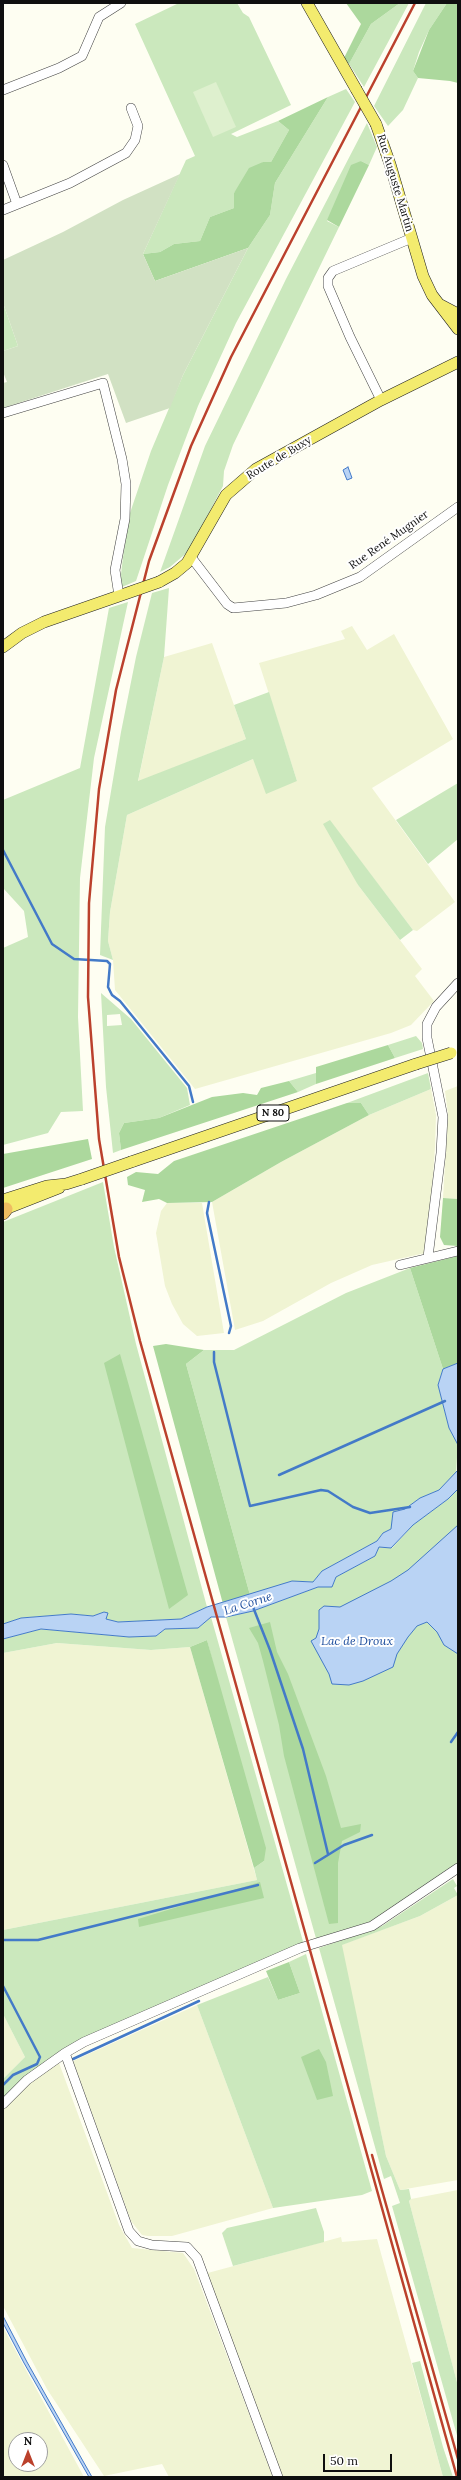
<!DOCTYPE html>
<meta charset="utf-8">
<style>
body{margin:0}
#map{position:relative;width:461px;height:2480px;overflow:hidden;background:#fefef2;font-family:Lora,serif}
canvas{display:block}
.frame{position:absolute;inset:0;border:4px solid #0f0f0f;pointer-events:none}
.north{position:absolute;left:8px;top:2432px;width:40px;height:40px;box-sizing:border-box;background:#fff;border:1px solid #9f9f9f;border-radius:50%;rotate:0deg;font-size:11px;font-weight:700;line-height:16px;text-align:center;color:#0f0f0f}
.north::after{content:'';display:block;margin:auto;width:14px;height:18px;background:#bb412c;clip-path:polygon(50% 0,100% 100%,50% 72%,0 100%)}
.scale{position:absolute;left:323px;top:2454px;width:69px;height:18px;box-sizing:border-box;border:2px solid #0f0f0f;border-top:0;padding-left:5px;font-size:12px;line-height:14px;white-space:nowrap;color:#0f0f0f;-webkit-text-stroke:3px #fff;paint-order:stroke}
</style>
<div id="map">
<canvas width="461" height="2480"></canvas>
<div class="frame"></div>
<div class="north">N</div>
<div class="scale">50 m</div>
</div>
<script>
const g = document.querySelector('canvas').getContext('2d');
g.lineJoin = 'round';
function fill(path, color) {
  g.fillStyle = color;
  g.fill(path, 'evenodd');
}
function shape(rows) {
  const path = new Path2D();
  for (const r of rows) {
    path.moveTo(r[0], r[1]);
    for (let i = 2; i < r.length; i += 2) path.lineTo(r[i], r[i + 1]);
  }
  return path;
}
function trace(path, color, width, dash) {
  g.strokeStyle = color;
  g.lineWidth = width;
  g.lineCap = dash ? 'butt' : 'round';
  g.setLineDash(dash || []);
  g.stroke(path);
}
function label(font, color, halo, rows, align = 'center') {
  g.font = font + ' Lora,serif';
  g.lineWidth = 4;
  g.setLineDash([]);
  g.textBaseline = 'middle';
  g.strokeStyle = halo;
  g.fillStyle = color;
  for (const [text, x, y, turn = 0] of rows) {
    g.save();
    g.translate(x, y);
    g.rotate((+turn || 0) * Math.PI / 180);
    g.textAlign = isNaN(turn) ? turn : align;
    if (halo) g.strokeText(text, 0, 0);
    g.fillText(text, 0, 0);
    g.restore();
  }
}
const farmland = shape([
 [352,626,367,650,394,634,453,739,372,788,455,902,417,931,413,930,330,821,358,885,422,969,415,976,434,1001,411,1025,391,1033,195,1089,115,990,113,960,108,941,110,912,127,815,253,759,297,781,259,663,345,639,341,631],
 [212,643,246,739,138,782,164,657],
 [458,1086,458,1199,443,1198,448,1114,445,1091],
 [431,1089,436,1115,435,1147,428,1246,425,1253,372,1265,331,1283,263,1321,235,1330,212,1202,281,1162,369,1115],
 [167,1203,202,1203,224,1333,197,1336,183,1324,172,1304,165,1286,156,1233,161,1211],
 [57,1643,151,1650,190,1647,257,1880,3,1930,3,1653],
 [458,1895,458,2180,400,2190,386,2156,341,1945,420,1916],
 [197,2005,273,2208,172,2236,148,2236,142,2235,131,2221,73,2061],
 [3,2014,25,2057,3,2079],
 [59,2063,119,2225,132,2248,183,2253,194,2269,273,2477,169,2477,162,2464,104,2476,47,2389,3,2306,3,2109,38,2076],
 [458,2190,458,2386,409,2201,411,2199],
 [341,2237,342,2242,377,2239,443,2477,281,2477,268,2437,225,2332,204,2274],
 [3,2327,25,2368,84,2477,3,2477],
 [16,2440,40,2440,40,2464,16,2464]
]);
const green = shape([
 [179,3,237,3,243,13,249,17,291,105,231,134,237,137,278,121,289,130,271,162,263,162,234,193,234,208,210,217,200,241,174,244,160,252,143,254,186,160,195,156,135,24],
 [400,3,409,3,364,87,349,64,371,24],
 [426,3,447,3,429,30,419,52,413,71,418,78,403,110,388,126,374,106],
 [346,89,355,102,236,323,198,406,168,485,136,581,122,587,120,583,123,557,130,513,151,451,183,375,248,248,270,215,275,183,328,97],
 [367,123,377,147,369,165,361,161,327,221,339,227,233,445,224,471,223,486,189,551,170,567,160,572,205,446,286,279],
 [3,303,18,346,3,351],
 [169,588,164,657,138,781,246,739,234,705,269,692,297,781,266,794,253,759,127,815,110,912,108,941,113,960,100,955,105,827,121,732,136,657,152,593],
 [128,602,94,758,80,878,78,1017,83,1111,61,1112,48,1133,3,1145,3,948,28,937,24,911,3,888,3,800,80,768,109,608],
 [458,783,458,839,428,864,396,820],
 [330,820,413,930,400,940,358,885,323,824],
 [101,993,131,1019,187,1088,190,1105,159,1118,124,1123,119,1133,121,1150,113,1153,106,1087],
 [120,1014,122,1025,107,1026,107,1015],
 [416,1036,422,1043,423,1049,395,1058,388,1045],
 [316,1073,316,1084,298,1092,289,1081],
 [428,1073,431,1089,369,1115,361,1103,347,1103],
 [103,1182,114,1247,136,1344,207,1607,181,1619,118,1622,105,1619,108,1614,104,1612,93,1616,71,1614,21,1618,3,1624,3,1222],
 [410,1268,443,1369,438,1385,449,1428,458,1441,456,1474,439,1490,420,1498,405,1509,393,1512,392,1529,383,1533,377,1541,322,1571,313,1582,292,1581,250,1595,186,1364,204,1350,234,1350,346,1293],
 [458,1489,458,1866,373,1923,317,1942,226,1617,253,1611,318,1587,332,1587,336,1577,375,1556,379,1547,392,1548,413,1525,448,1499],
 [211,1617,304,1945,84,2040,3,2101,3,2079,25,2057,3,2014,3,1930,257,1880,254,1868,264,1861,207,1640,190,1647,151,1650,57,1643,3,1653,3,1639,41,1629,129,1637,156,1636,165,1629,198,1628],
 [453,1879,457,1886,454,1888,458,1895,420,1916,342,1945,386,2156,400,2190,409,2189,411,2199,409,2201,458,2386,458,2439,392,2206,400,2203,391,2176,384,2179,319,1948,382,1926],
 [306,1954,372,2191,362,2195,273,2208,197,2005,268,1977,278,2000,300,1993,289,1962],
 [316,2208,324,2232,324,2242,233,2266,222,2233,227,2228],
 [420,2361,443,2447,453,2477,443,2477,412,2363]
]);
const forest = shape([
 [346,3,400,3,371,24,349,64,344,58,361,24],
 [447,3,458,3,458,83,450,81,418,78,413,71,429,30],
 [328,97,275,183,270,215,248,248,155,281,143,254,160,252,174,244,200,241,210,217,234,208,234,193,249,168,263,162,271,162,289,130,278,121],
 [361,161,369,165,339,227,327,220,351,165],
 [388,1045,395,1058,316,1084,316,1067],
 [289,1081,298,1092,121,1150,119,1133,124,1123,159,1118,212,1097,243,1093,257,1095,261,1088],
 [347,1103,361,1103,369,1115,281,1162,212,1202,167,1203,159,1199,142,1202,145,1190,128,1185,127,1177,136,1172,158,1174,174,1161],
 [88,1139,92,1159,3,1188,3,1154],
 [443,1198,458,1199,458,1246,444,1245,440,1237],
 [458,1256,458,1363,443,1369,410,1268],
 [166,1344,204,1350,186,1364,250,1595,223,1604,153,1346],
 [120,1354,188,1595,169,1609,104,1363],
 [270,1622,277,1652,288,1674,326,1776,341,1828,361,1824,360,1832,342,1841,338,1863,338,1923,329,1924,284,1756,279,1725,263,1661,258,1643,249,1628],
 [207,1640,266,1848,264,1861,254,1868,190,1647],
 [260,1882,264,1898,139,1927,138,1919],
 [289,1962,300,1993,278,2000,266,1971],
 [319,2049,326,2062,333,2096,317,2100,301,2057]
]);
const cemetery = shape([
 [180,174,143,254,155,281,248,248,183,375,170,408,126,423,108,374,3,408,3,383,7,382,3,372,3,351,18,346,3,303,3,260,63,232,123,200]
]);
const pitch = shape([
 [216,82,236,127,213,137,193,92]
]);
const water = shape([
 [348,467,352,478,347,480,343,470,348,467],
 [458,1363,458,1445,449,1428,438,1385,443,1369,458,1363],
 [458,1470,458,1489,448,1499,413,1525,391,1548,379,1547,375,1556,336,1577,332,1587,318,1587,253,1611,226,1617,211,1617,198,1628,165,1629,156,1636,129,1637,41,1629,3,1639,3,1624,21,1618,71,1614,93,1616,104,1612,108,1613,106,1619,118,1622,181,1619,207,1607,292,1581,313,1582,322,1571,377,1541,383,1533,391,1529,393,1512,405,1509,420,1498,439,1490,458,1470],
 [458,1525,458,1654,444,1645,437,1632,427,1622,417,1626,408,1637,397,1654,393,1667,363,1681,349,1685,332,1684,329,1674,311,1641,316,1638,319,1629,319,1610,324,1606,340,1607,391,1581,408,1570,458,1525],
 [3,2316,27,2362,92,2477,89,2477,24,2363,3,2323,3,2316]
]);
const stream = shape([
 [3,850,52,944,74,959,107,961,110,964,108,987,112,995,120,1001,189,1086,193,1102],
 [209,1202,207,1213,231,1326,229,1333],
 [214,1352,214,1362,250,1506,321,1490,328,1491,353,1507,370,1513,410,1507],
 [279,1475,445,1401],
 [253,1607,270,1650,303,1749,328,1854],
 [451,1742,458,1732],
 [315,1863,344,1845,372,1835],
 [3,1940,38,1940,258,1885],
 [3,1986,40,2057,37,2064,13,2075,3,2085],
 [73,2059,199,2001]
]);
const minor = shape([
 [3,90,59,68,82,56,99,17,121,3],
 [3,165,17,204],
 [3,210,70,183,126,153,135,140,138,126,131,108],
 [381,400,350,337,328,286,328,278,333,271,412,238],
 [3,413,103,383,122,459,126,484,125,519,115,570,119,596],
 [191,557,227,604,233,608,286,603,316,595,360,577,458,507],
 [428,1257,441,1153,443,1117,427,1038,427,1024,436,1007,458,983],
 [400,1265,458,1251],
 [3,2104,27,2080,65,2053],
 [278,2477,197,2258,187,2247,152,2245,138,2241,129,2231,65,2053,84,2042,300,1948,372,1926,458,1868]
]);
const major = shape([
 [307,3,356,89],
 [376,124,390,164,423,276,432,295,458,329],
 [439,304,458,314],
 [159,582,175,573,187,563,226,495,256,469,381,400,458,362],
 [3,647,22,633,44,622,139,589],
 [131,1162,416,1064],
 [3,1200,47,1186,66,1184,82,1179],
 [3,1210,59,1188]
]);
const highway = shape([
 [3,1213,6,1209]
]);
const rail = shape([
 [415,3,231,357,191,446,149,561,116,690,99,789,89,903,88,997,99,1139,119,1257,140,1341,457,2477],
 [372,2155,458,2459]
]);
const majorBridge = shape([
 [356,89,376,124],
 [139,589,159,582],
 [416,1064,451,1053],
 [82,1179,131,1162]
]);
const shields = [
 [273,1113,32]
];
const shieldNames = [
 ["N 80",273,1113]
];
const streetNames = [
 ["Rue Auguste Martin",395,183,73],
 ["Route de Buxy",279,458,-31],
 ["Rue René Mugnier",389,540,-35]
];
const waterNames = [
 ["La Corne",248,1604,-18],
 ["Lac de Droux",357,1642]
];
fill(farmland, '#f0f4d3');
fill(green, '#cbe8bd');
fill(forest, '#acd89d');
fill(cemetery, '#d1e1c3');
fill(pitch, '#def0ce');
fill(water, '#b9d3f4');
trace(water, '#437ac8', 1);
trace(stream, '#437ac8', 2.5);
trace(minor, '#424242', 10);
trace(major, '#202020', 12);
trace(highway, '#202020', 14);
trace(minor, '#fff', 9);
trace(major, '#f3eb6e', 11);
trace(highway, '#eebc61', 13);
trace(rail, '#bb412c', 2.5);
trace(majorBridge, '#202020', 12, []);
trace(majorBridge, '#f3eb6e', 11);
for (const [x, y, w] of shields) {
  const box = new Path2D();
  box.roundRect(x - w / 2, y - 8, w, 16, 3);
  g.fillStyle = '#fff';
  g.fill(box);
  trace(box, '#0f0f0f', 1);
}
label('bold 10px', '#0f0f0f', null, shieldNames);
label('11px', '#0f0f0f', '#fff', streetNames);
label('italic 12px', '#1d4d9d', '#fff', waterNames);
</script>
